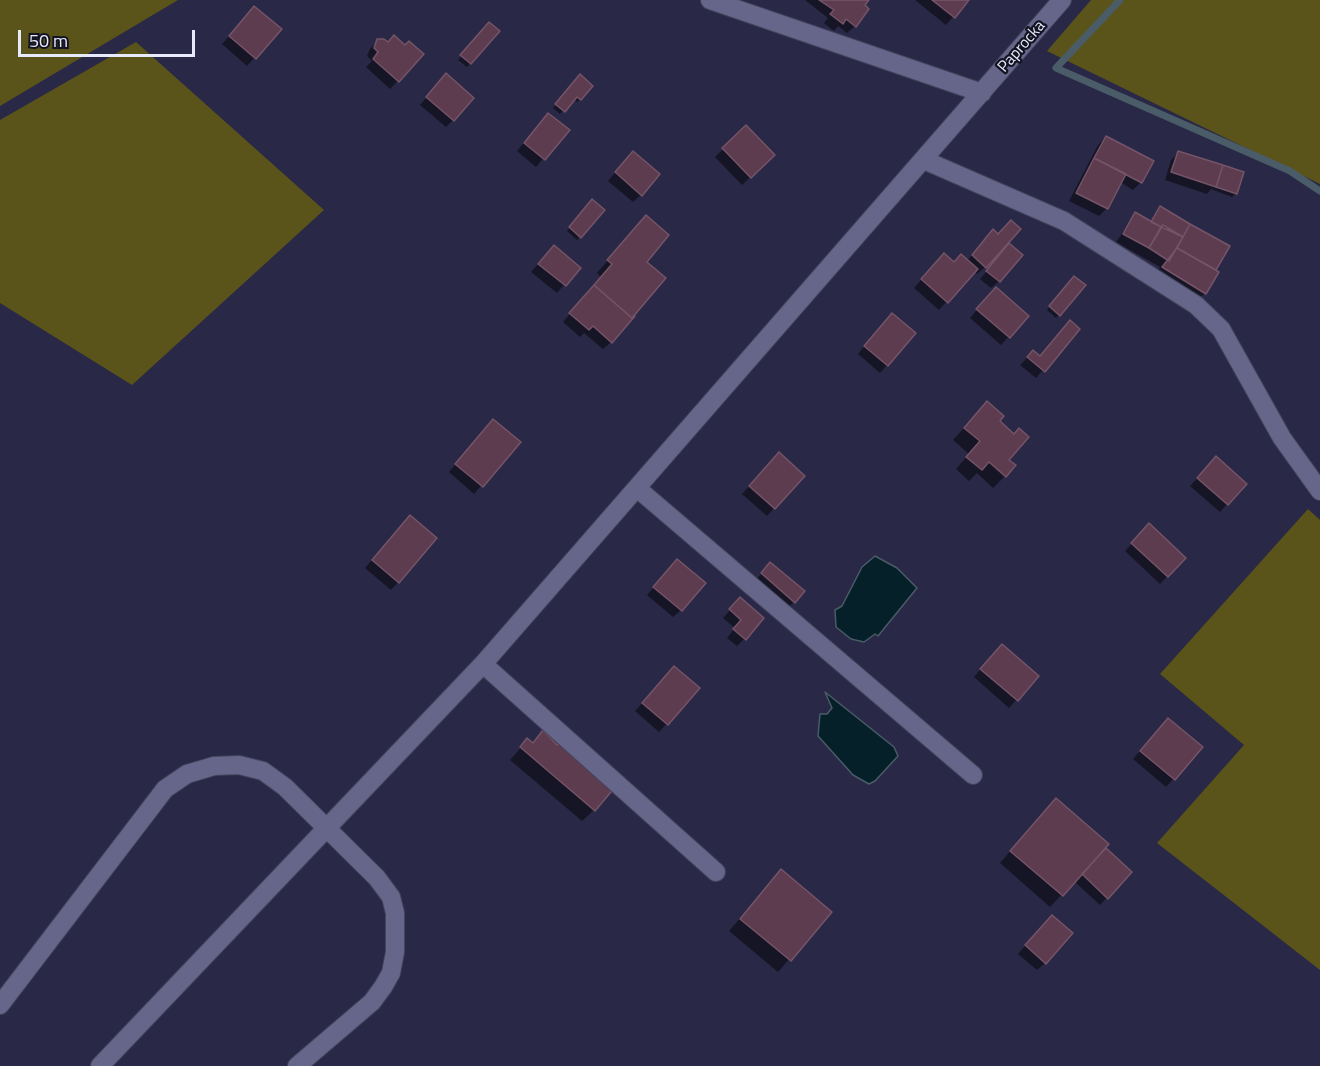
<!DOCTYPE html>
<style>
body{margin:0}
#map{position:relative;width:1320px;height:1066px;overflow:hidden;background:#292846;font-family:"Titillium Web",sans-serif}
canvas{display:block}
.scale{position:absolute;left:18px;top:30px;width:177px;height:27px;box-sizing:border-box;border:3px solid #e7e9fc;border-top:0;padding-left:8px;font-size:18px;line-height:21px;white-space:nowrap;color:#e7e9fc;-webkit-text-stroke:4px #131321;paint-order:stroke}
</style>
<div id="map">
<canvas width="1320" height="1066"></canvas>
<div class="scale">50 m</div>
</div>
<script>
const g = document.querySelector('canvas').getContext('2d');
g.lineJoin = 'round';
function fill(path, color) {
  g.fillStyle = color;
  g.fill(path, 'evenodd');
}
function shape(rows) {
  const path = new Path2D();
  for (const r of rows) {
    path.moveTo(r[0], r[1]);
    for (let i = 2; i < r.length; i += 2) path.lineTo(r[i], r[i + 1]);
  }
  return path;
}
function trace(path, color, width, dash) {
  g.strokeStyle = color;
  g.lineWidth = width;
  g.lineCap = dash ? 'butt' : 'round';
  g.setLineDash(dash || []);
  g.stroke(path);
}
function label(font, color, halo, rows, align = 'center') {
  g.font = font + ' "Titillium Web",sans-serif';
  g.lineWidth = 4.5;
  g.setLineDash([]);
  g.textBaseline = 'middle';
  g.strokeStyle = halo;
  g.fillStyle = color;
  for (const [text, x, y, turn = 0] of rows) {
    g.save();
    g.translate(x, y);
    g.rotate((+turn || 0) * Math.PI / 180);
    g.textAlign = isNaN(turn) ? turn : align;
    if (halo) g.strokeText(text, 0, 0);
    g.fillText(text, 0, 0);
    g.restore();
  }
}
const green = shape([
 [0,0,178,0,0,106],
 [1091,0,1320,0,1320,184,1047,51],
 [136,42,324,210,132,385,0,303,0,120],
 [1308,509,1320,520,1320,970,1157,843,1244,745,1160,674]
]);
const water = shape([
 [875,556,897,568,917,588,878,636,875,634,864,642,851,639,836,627,835,610,842,606,862,567,875,556],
 [825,692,894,747,898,756,875,781,869,784,853,775,818,736,820,714,827,714,832,708,825,692]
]);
const shadow = shape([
 [805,0,867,0,855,26,847,33,838,26,834,31,824,23,828,18],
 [915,0,967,0,946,25],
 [247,16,279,30,247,66,222,44],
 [486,27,498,31,467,67,458,60],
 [378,41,405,47,422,55,390,89,366,67,372,61,367,56,370,49],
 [577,80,580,99,577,102,573,99,560,114,553,108],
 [439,83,453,120,446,127,420,105],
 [541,122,568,130,536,167,517,151],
 [746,127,773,155,742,185,715,157],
 [1106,137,1141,182,1133,190,1120,182,1107,208,1099,216,1069,201,1098,145],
 [1179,152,1236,193,1232,197,1211,189,1207,194,1165,180,1171,160],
 [626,160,641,195,633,202,608,181],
 [589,204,580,237,577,240,567,231],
 [1136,214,1151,222,1228,247,1205,293,1197,300,1156,275,1160,267,1116,242],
 [635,229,611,342,603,349,584,333,580,337,563,322,601,277,597,273],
 [998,236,985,267,977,274,974,271,939,310,914,288,936,263,967,261,985,239],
 [1002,253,999,281,991,288,980,279],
 [546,255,578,268,557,293,531,272],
 [1070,281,1059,315,1056,318,1047,310],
 [988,297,1027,316,1001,345,970,318],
 [884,322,887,365,880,373,858,354],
 [1078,329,1036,378,1020,365,1033,352,1039,357],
 [987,403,998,422,1007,460,1005,476,993,488,977,473,969,481,956,469,969,454,953,440],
 [486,429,519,442,474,494,449,472],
 [771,462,803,476,767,516,742,494],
 [1209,466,1227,504,1220,512,1190,486],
 [402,524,398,582,391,590,365,568],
 [1142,533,1184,558,1160,584,1125,551],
 [670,569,681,610,673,617,647,595],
 [763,572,794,602,786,609,754,582],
 [740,599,745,638,737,646,727,638,735,628,723,618],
 [994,653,1037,676,1009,708,974,677],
 [674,668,698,688,659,732,635,711],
 [1161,727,1201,748,1166,787,1133,759],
 [543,732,594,810,582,821,510,760,528,740,532,744],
 [1044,812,1104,848,1130,872,1100,905,1074,881,1050,907,1000,863],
 [781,871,830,912,778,972,729,931],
 [1044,924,1045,963,1037,970,1018,954]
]);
const stream = shape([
 [1120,0,1056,68,1290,171,1320,191]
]);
const building = shape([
 [819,0,869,0,865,5,869,9,856,27,846,19,843,24,830,14,834,10,819,0],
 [932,0,969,0,955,18,932,0],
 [254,6,282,29,256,59,229,36,254,6],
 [489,22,500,31,471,64,460,55,489,22],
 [394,35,405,45,409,41,424,54,399,82,373,59,378,52,374,48,377,39,384,39,388,42,394,35],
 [446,73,474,98,454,121,426,97,446,73],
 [580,74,593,86,581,100,577,97,565,112,555,104,580,74],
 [548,113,570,130,545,160,524,143,548,113],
 [746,125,775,155,751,178,722,148,746,125],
 [1106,136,1154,161,1142,183,1094,158,1106,136],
 [633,151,660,174,642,196,615,172,633,151],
 [1178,151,1223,165,1216,187,1171,172,1178,151],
 [1094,158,1126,174,1108,209,1076,193,1094,158],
 [1223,165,1244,172,1237,194,1216,187,1223,165],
 [592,199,605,210,581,238,569,227,592,199],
 [1160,206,1190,224,1183,237,1151,222,1160,206],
 [1135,212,1161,227,1149,248,1123,234,1135,212],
 [646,215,669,235,647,262,666,278,632,318,594,285,612,264,607,260,646,215],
 [1011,220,1021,229,986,268,972,255,993,229,998,234,1011,220],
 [1190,224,1230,246,1216,270,1177,248,1190,224],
 [1163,225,1183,237,1169,261,1149,248,1163,225],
 [1009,243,1023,255,1000,282,986,271,1009,243],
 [554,245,581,268,566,286,538,264,554,245],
 [1177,248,1219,272,1206,294,1162,267,1177,248],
 [944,253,954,262,961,254,978,269,948,303,921,279,944,253],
 [1074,276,1086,285,1060,316,1049,306,1074,276],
 [594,285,632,318,635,316,612,343,593,326,589,330,569,313,594,285],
 [996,287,1029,316,1010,338,976,309,996,287],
 [892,313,916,333,888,366,864,346,892,313],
 [1070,320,1080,329,1045,372,1027,357,1033,350,1040,356,1070,320],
 [987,401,1004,416,1000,421,1014,434,1019,428,1029,437,1009,460,1016,465,1006,477,989,462,982,470,966,457,980,441,964,428,987,401],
 [493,419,521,442,483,487,455,464,493,419],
 [779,452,805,476,775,509,749,486,779,452],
 [1216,456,1247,484,1228,505,1197,478,1216,456],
 [410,515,437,538,399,583,372,560,410,515],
 [1149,523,1186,558,1168,577,1131,543,1149,523],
 [677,559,706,583,682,611,653,587,677,559],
 [770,562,805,591,795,603,761,573,770,562],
 [740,597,764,618,746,640,733,629,741,620,729,609,740,597],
 [1002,644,1039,676,1018,701,980,669,1002,644],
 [674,666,700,688,668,725,642,703,674,666],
 [1168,718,1203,747,1175,780,1140,751,1168,718],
 [543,730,557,745,562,739,616,786,595,811,520,747,527,738,533,743,543,730],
 [1056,798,1109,844,1063,896,1010,851,1056,798],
 [1106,848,1132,872,1108,899,1082,874,1106,848],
 [781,869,832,912,791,961,740,919,781,869],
 [1052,915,1073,933,1046,964,1025,945,1052,915]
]);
const minor = shape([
 [710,0,982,93],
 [924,160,1064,221,1196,305,1221,329,1282,438,1320,491],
 [638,489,973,775],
 [483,664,716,872],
 [0,1005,165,789,187,774,214,766,239,765,263,771,285,787,377,878,391,897,395,913,395,952,391,973,383,987,372,1002,297,1066],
 [100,1066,483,664,1062,0]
]);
const streetNames = [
 ["Paprocka",1022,47,-49]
];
fill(green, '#5a541b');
fill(water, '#052029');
trace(water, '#495c68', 1.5);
fill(shadow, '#0007');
trace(stream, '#495c68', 7);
fill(building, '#5d3c50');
trace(building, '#765468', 1.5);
trace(minor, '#45445e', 20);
trace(minor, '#656689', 18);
label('16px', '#e7e9fc', '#131321', streetNames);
</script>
